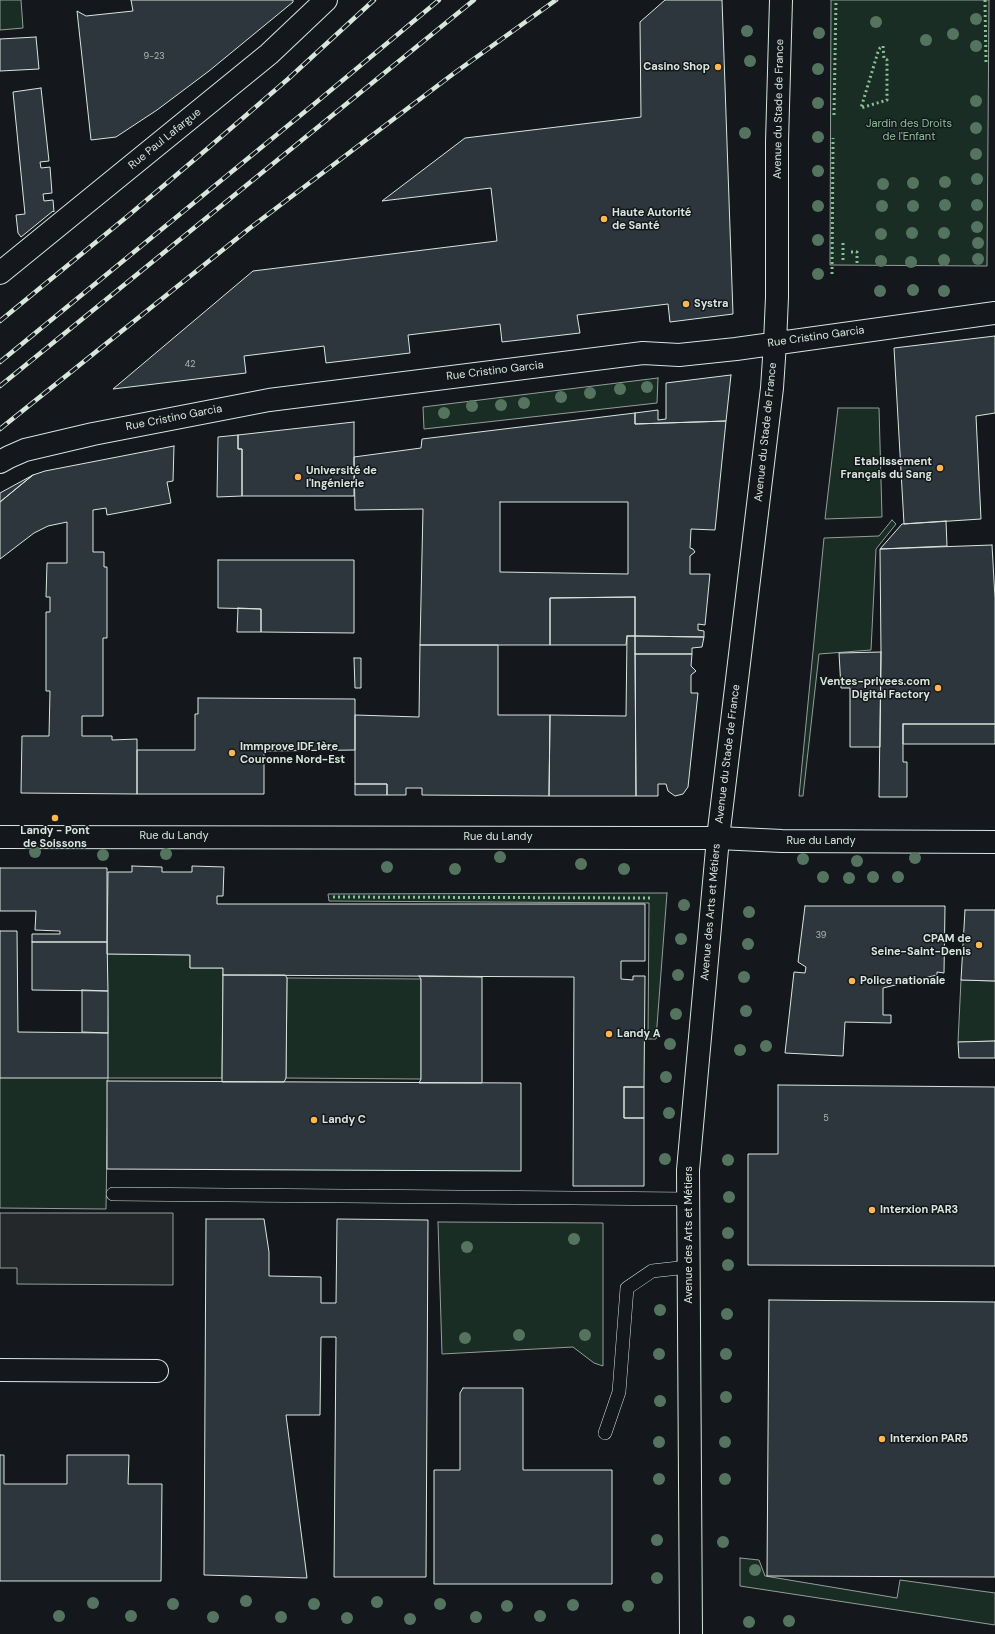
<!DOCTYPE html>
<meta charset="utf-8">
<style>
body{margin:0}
canvas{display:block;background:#14181c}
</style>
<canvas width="995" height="1634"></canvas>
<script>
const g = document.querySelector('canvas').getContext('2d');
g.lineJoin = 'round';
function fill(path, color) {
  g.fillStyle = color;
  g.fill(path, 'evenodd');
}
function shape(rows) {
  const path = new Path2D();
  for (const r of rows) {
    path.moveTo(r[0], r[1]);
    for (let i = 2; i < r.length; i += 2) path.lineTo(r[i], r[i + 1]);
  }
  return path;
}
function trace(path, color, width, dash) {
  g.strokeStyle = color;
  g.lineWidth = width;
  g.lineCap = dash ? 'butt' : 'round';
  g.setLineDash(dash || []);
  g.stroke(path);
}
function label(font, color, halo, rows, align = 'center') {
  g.font = font + ' "DM Sans",sans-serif';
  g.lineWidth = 3;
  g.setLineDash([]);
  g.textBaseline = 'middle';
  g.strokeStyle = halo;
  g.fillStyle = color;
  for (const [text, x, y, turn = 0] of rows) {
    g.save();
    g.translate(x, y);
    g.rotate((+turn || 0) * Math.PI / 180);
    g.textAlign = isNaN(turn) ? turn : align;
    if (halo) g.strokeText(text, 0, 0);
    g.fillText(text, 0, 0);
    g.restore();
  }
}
const green = shape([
 [0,0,21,0,23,28,0,30,0,0],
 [831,0,989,0,987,266,830,265,831,0],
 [658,378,657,403,424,429,423,407,658,378],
 [838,408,879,408,882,517,825,519,838,408],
 [892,520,896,524,876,549,871,650,819,654,803,796,799,796,824,538,879,536,892,520],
 [667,893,656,1039,648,1039,649,903,329,901,328,894,667,893],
 [107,954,190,955,190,968,223,968,222,1078,108,1078,106,1209,0,1208,0,1078,108,1033,107,954],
 [287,978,421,979,421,1079,286,1078,287,978],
 [961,980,995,981,995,1041,958,1042,961,980],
 [438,1222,603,1223,603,1366,594,1363,573,1347,442,1354,438,1222],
 [740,1558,759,1560,765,1576,897,1598,900,1580,995,1593,995,1625,740,1586,740,1558]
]);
const parking = shape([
 [0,1213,173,1213,173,1285,17,1284,17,1268,0,1268,0,1213]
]);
const building = shape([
 [131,0,293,0,293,2,209,71,157,110,116,137,91,140,77,11,86,16,133,11,131,0],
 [665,0,722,0,733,314,670,322,668,304,577,315,580,333,502,342,500,324,408,335,410,353,326,363,324,346,244,356,246,373,113,389,253,271,497,241,491,188,382,201,465,138,641,117,640,22,665,0],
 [36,37,39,69,0,71,0,39,36,37],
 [41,88,49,161,40,162,41,168,50,167,52,193,43,194,44,201,53,200,54,212,53,211,21,237,18,233,16,215,25,214,13,92,41,88],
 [995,336,995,413,976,416,981,519,904,524,894,348,995,336],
 [731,375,726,421,635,424,635,413,658,410,658,420,666,419,666,383,731,375],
 [635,413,635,424,726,421,715,530,691,529,690,548,693,549,695,552,690,556,690,574,710,574,705,625,698,624,698,630,704,631,704,637,635,636,635,597,550,598,550,645,420,645,423,509,355,510,354,457,421,448,422,439,635,413],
 [500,502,628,502,628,574,500,572,500,502],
 [354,422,354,496,242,496,242,449,238,449,238,435,354,422],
 [238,435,238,449,242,449,242,496,217,497,218,437,238,435],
 [174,446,173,481,167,482,171,503,107,515,106,508,93,510,93,552,104,552,104,567,107,567,107,638,103,638,103,716,82,716,82,736,112,736,112,740,137,739,137,794,21,793,22,736,49,736,50,691,46,691,46,612,50,612,50,597,46,597,47,563,67,563,67,522,48,526,34,533,0,559,0,502,33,475,45,471,174,446],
 [33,475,18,487,0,502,0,493,33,475],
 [946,521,947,546,880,549,902,524,946,521],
 [992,545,995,598,995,724,903,724,903,762,907,762,907,797,879,797,881,652,880,549,992,545],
 [218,560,354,560,354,633,261,632,261,609,218,608,218,560],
 [635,597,635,636,627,636,626,645,550,645,550,598,635,597],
 [238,608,261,609,261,632,237,632,238,608],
 [627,636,635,636,636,796,549,796,550,715,626,716,627,636],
 [635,636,704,637,702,647,692,648,692,654,635,654,635,636],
 [420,645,498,645,498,715,550,715,549,796,422,795,422,788,406,788,406,795,387,795,387,784,355,784,355,715,419,717,420,645],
 [881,652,880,747,850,747,850,688,841,688,839,653,881,652],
 [635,654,692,654,691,666,696,671,691,675,691,693,698,693,688,787,683,794,675,796,668,791,666,784,658,784,658,796,636,796,635,654],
 [354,658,361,658,361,688,355,688,354,658],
 [198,698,355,699,355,750,264,751,264,794,137,794,137,750,195,750,195,714,198,714,198,698],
 [903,724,995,724,995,744,903,744,903,724],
 [355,784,387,784,387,795,355,795,355,784],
 [132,866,162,867,162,872,192,872,192,866,224,867,223,896,217,896,217,904,645,904,645,961,621,961,621,979,633,980,633,976,645,976,644,1087,624,1087,624,1118,644,1118,644,1186,573,1186,574,977,223,975,223,968,190,968,190,955,107,954,108,872,132,872,132,866],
 [0,868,107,868,107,942,32,942,32,934,60,934,60,931,35,930,36,911,0,911,0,868],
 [805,906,945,906,944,973,937,972,937,975,883,988,883,1015,891,1015,891,1023,845,1022,843,1056,785,1053,794,972,805,973,806,967,798,962,805,906],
 [965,910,995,910,995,981,961,980,965,910],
 [0,931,17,931,18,1032,108,1033,108,1078,0,1078,0,931],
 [32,942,107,942,108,991,32,990,32,942],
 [223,975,285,975,287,978,286,1078,284,1082,222,1082,223,975],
 [419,976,482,977,482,1083,419,1083,421,1079,421,979,419,976],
 [82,990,108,991,108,1033,82,1032,82,990],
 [995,1041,995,1058,959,1058,958,1042,995,1041],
 [107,1081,521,1083,521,1171,107,1169,107,1081],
 [778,1085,995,1087,995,1266,748,1265,748,1154,778,1154,778,1085],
 [624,1087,644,1087,644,1118,624,1118,624,1087],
 [206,1219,264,1219,269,1252,269,1276,321,1277,321,1303,336,1303,337,1219,428,1220,426,1577,334,1577,336,1337,321,1337,320,1415,286,1415,307,1578,204,1575,206,1219],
 [769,1300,995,1302,995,1577,767,1576,769,1300],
 [463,1388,523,1388,523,1470,612,1470,612,1584,434,1584,434,1470,460,1470,460,1393,463,1388],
 [0,1455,4,1455,4,1484,67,1484,67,1455,129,1455,128,1484,162,1484,161,1581,0,1581,0,1455]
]);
const service = shape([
 [113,1194,689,1199],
 [605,1433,619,1392,627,1288,652,1271,688,1267]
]);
const minor = shape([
 [0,273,269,54,326,0],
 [0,1370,157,1371],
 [691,1634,688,1170,718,838]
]);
const tertiary = shape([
 [0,462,9,457,25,450,93,434,269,400,643,353,679,355,736,349,995,313],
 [718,838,772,388,775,343,777,297,777,142,781,0]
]);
const secondary = shape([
 [0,837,645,838,718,838,782,841,995,842]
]);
const rail = shape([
 [0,321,129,215,207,149,288,79,374,0],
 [0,362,313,105,439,0],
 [0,386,474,0],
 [0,429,250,228,453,74,556,0]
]);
const hedge = shape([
 [985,0,986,64],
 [883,46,884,59,887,60,887,100,861,108,878,52,880,48,883,46],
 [834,115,836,0],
 [843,243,843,263],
 [851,252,857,252,857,264],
 [832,274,833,138],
 [333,897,652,898]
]);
const trees = [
 [976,19],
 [876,22],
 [747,31],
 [819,33],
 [953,34],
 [926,40],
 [976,46],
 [750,61],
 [818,69],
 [976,101],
 [818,103],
 [976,128],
 [745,133],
 [818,137],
 [976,154],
 [818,171],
 [977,179],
 [945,182],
 [913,183],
 [883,184],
 [945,205],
 [977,205],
 [818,206],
 [882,206],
 [913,206],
 [977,227],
 [912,233],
 [944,233],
 [881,234],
 [818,240],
 [978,243],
 [978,259],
 [944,260],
 [881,261],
 [911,262],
 [818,274],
 [913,290],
 [880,291],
 [944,291],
 [647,387],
 [620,389],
 [590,393],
 [561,397],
 [524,403],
 [501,405],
 [472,406],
 [444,413],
 [35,852],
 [166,854],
 [103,855],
 [500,857],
 [915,858],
 [803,859],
 [857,861],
 [581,864],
 [387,867],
 [455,869],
 [624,869],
 [823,877],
 [873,877],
 [898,877],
 [849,878],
 [684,905],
 [749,912],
 [681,939],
 [748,944],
 [678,975],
 [744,977],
 [746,1011],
 [676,1014],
 [670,1044],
 [766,1046],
 [740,1050],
 [666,1077],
 [669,1113],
 [665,1159],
 [728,1160],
 [729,1197],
 [728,1233],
 [574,1239],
 [467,1247],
 [728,1265],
 [660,1310],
 [727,1314],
 [519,1335],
 [585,1335],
 [465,1338],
 [659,1354],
 [726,1354],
 [726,1397],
 [660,1401],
 [659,1442],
 [725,1442],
 [659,1479],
 [725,1479],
 [657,1540],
 [723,1542],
 [755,1570],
 [657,1578],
 [246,1601],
 [377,1602],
 [93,1603],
 [173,1604],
 [314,1604],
 [440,1604],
 [573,1605],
 [507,1606],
 [628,1606],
 [59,1616],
 [131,1616],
 [540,1616],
 [213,1617],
 [281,1617],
 [476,1617],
 [347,1618],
 [410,1619],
 [789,1621],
 [749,1622]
];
const markers = [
 [718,67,4,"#ffb74d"],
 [604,219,4,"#ffb74d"],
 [686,304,4,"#ffb74d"],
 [940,468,4,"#ffb74d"],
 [298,477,4,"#ffb74d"],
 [938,688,4,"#ffb74d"],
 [232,753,4,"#ffb74d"],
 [55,818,4,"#ffb74d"],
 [979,945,4,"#ffb74d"],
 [852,981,4,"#ffb74d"],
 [609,1034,4,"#ffb74d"],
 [314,1120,4,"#ffb74d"],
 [872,1210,4,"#ffb74d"],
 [882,1439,4,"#ffb74d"]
];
const numberNames = [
 ["9-23",154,57],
 ["42",190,365],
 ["39",821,936],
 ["5",826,1119]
];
const poiNames = [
 ["Casino Shop",710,67,"right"],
 ["Haute Autorité",612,213],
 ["de Santé",612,226],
 ["Systra",694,304],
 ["Etablissement",932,462,"right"],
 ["Français du Sang",932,475,"right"],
 ["Université de",306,471],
 ["l'Ingénierie",306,484],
 ["Ventes-privees.com",930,682,"right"],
 ["Digital Factory",930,695,"right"],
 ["Immprove IDF 1ère",240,747],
 ["Couronne Nord-Est",240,760],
 ["Landy - Pont",55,831,"center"],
 ["de Soissons",55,844,"center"],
 ["CPAM de",971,939,"right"],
 ["Seine-Saint-Denis",971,952,"right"],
 ["Police nationale",860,981],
 ["Landy A",617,1034],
 ["Landy C",322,1120],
 ["Interxion PAR3",880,1210],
 ["Interxion PAR5",890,1439]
];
const streetNames = [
 ["Avenue du Stade de France",779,109,-89],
 ["Rue Paul Lafargue",165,139,-39],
 ["Rue Cristino Garcia",816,337,-8],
 ["Rue Cristino Garcia",495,371,-7],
 ["Rue Cristino Garcia",174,418,-11],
 ["Avenue du Stade de France",766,432,-84],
 ["Avenue du Stade de France",728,754,-83],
 ["Rue du Landy",174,836],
 ["Rue du Landy",498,837],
 ["Rue du Landy",821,841],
 ["Avenue des Arts et Métiers",711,912,-85],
 ["Avenue des Arts et Métiers",689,1235,-90]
];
const parkNames = [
 ["Jardin des Droits",909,124],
 ["de l'Enfant",909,137]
];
fill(green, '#1a2d24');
trace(green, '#939e99', 1);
fill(parking, '#24282b');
trace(parking, '#939e99', 1);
fill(building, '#2c363c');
trace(building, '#d8e6dc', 1);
trace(service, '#d8e6dc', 14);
trace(minor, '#d8e6dc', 24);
trace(tertiary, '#d8e6dc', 24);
trace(secondary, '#d8e6dc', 24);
trace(service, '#14181c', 13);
trace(minor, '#14181c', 22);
trace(tertiary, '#14181c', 22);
trace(secondary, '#14181c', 22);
trace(rail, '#d8e6dc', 4.5);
trace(rail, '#14181c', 3, [9]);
trace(hedge, '#8ac095', 3, [2, 3]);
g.fillStyle = '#55745f';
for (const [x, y] of trees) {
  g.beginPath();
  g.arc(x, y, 6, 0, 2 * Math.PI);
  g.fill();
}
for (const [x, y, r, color] of markers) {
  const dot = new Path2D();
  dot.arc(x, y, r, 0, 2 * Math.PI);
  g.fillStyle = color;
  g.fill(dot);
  trace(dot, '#14181c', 1.5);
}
label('9px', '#adbab4', null, numberNames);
label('bold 11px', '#d8e6dc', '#14181c', poiNames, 'left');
label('11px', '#d8e6dc', '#14181c', streetNames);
label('11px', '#8ac095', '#14181c', parkNames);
</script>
